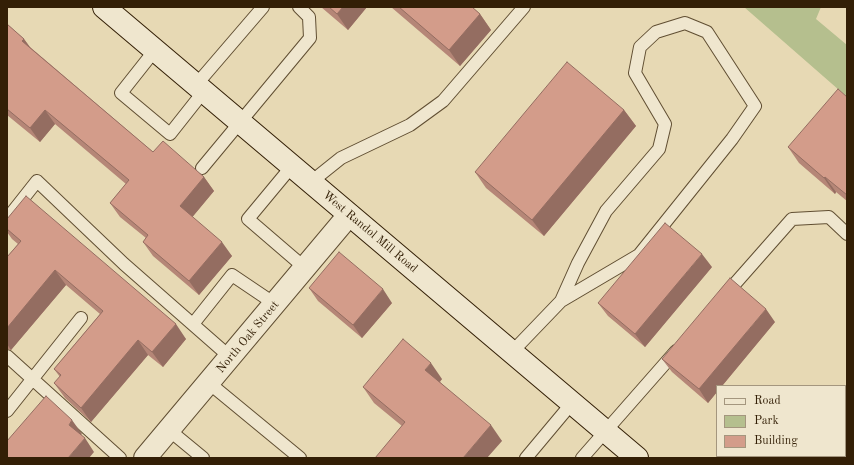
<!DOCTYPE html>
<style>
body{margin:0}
#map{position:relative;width:854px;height:465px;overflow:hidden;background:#e7d9b4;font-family:"Old Standard TT",serif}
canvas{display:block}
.frame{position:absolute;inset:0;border:8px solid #331f06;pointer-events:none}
.legend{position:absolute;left:716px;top:385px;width:130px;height:72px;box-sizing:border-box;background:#efe6ce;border:1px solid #a4967e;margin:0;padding:5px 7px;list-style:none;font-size:12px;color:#331f06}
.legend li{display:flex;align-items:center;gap:8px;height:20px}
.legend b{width:20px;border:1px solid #a4967e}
</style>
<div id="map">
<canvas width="854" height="465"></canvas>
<div class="frame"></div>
<ul class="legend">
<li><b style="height:5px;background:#efe6ce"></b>Road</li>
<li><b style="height:11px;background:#b5bf8e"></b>Park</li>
<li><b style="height:11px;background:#d39c8a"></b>Building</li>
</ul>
</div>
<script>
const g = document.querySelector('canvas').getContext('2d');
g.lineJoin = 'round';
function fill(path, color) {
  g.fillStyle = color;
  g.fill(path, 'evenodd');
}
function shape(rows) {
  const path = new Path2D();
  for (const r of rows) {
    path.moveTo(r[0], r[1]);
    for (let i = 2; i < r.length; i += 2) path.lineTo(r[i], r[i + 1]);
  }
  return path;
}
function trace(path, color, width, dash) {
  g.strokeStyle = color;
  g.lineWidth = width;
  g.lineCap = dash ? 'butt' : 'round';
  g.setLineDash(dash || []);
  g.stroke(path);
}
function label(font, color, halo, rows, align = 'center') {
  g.font = font + ' "Old Standard TT",serif';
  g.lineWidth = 3;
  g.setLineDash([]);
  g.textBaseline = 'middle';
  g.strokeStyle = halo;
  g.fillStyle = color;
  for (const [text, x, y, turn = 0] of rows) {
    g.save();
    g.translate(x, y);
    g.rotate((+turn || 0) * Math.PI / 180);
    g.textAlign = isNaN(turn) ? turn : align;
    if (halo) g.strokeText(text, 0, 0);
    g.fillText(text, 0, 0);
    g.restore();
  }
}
const green = shape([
 [744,7,821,7,816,19,847,45,847,97]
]);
const lane = shape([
 [155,50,121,93,170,134,204,91],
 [196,85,263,7],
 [292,166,248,219,305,268],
 [202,168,310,38,309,17,299,7],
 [311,182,341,158,410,125,443,101,524,7],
 [7,219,37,181,124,264,230,357],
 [725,295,792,219,829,217,847,234],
 [193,324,232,275,275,304],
 [512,352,561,301,639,255,732,139,755,106,707,32,685,23,656,32,640,47,635,73,665,124,659,149,606,211,578,263,561,301],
 [7,356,120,458],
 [209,383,300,458],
 [7,411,81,318],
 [169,430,203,458],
 [845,441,847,439],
 [526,458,572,403],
 [582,458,676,351],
 [831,458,833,456]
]);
const street = shape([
 [145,458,349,215]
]);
const secondary = shape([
 [104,7,637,458]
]);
const wall = shape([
 [321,7,367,7,348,30],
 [391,7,472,7,480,14,491,30,460,66],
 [7,24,24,39,30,47,153,152,204,177,214,191,192,217,232,256,199,295,153,256,143,242,146,238,120,217,110,203,126,184,55,124,40,142,7,115],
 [847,97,847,201,836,192,835,194,799,163,788,147],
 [624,110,636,126,544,236,486,188,475,172],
 [7,219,186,339,163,367,148,355,91,422,65,398,54,383,60,377,54,369,100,314,66,285,11,350,7,349,7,257,18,244,12,239,7,232],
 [712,267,645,347,608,316,598,303],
 [309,288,392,303,362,338,318,301],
 [775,322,722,386,717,386,717,392,708,403,672,372,662,359],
 [442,379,440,382,502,441,402,426,374,403,363,387]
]);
const shadedWall = shape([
 [343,7,367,7,348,30,337,14],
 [480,14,491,30,460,66,449,50],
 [24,39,34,53,22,41],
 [45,110,55,124,40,142,30,128],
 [624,110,636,126,544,236,532,220],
 [204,177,214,191,190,220,180,206],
 [825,177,836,192,835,194,824,178],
 [222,242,232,256,199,295,189,281],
 [702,254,712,267,645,347,635,334],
 [55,270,66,285,11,350,7,344,7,328],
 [383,289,392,303,362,338,353,325],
 [766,309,775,322,722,386,717,386,717,392,708,403,699,389],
 [176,324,186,339,163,367,152,352],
 [138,340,148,355,91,422,81,408],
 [431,363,442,379,436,386,425,370],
 [72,420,82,434,78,438,69,425],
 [491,425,502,441,487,458,463,458],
 [85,438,94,452,89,458,68,458]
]);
const building = shape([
 [329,7,343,7,337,14,329,7],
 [399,7,472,7,480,14,449,50,399,7],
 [7,24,24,39,22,41,153,152,163,141,204,177,180,206,222,242,189,281,143,242,148,235,110,203,129,180,45,110,30,128,7,109,7,24],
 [567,62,624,110,532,220,475,172,567,62],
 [838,89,847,97,847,195,825,177,824,178,788,147,838,89],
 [26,196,176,324,152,352,138,340,81,408,54,383,61,375,54,369,103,311,55,270,7,328,7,257,21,241,7,229,7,219,26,196],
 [665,223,702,254,635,334,598,303,665,223],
 [339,252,383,289,353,325,309,288,339,252],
 [730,278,766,309,699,389,662,359,730,278],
 [403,339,431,363,425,370,491,425,463,458,375,458,405,422,363,387,403,339],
 [46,396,72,420,69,425,85,438,68,458,7,458,7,441,46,396]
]);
const streetNames = [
 ["West Randol Mill Road",370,232,40],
 ["North Oak Street",248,337,-50]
];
fill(green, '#b5bf8e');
trace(lane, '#604e32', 14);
trace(street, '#604e32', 24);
trace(secondary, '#331f06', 24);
trace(lane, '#efe6ce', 12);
trace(street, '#efe6ce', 22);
trace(secondary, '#efe6ce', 22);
fill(wall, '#b58677');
fill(shadedWall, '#946d61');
fill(building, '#d39c8a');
trace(building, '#946d61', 1);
label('12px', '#331f06', '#efe6ce', streetNames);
</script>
